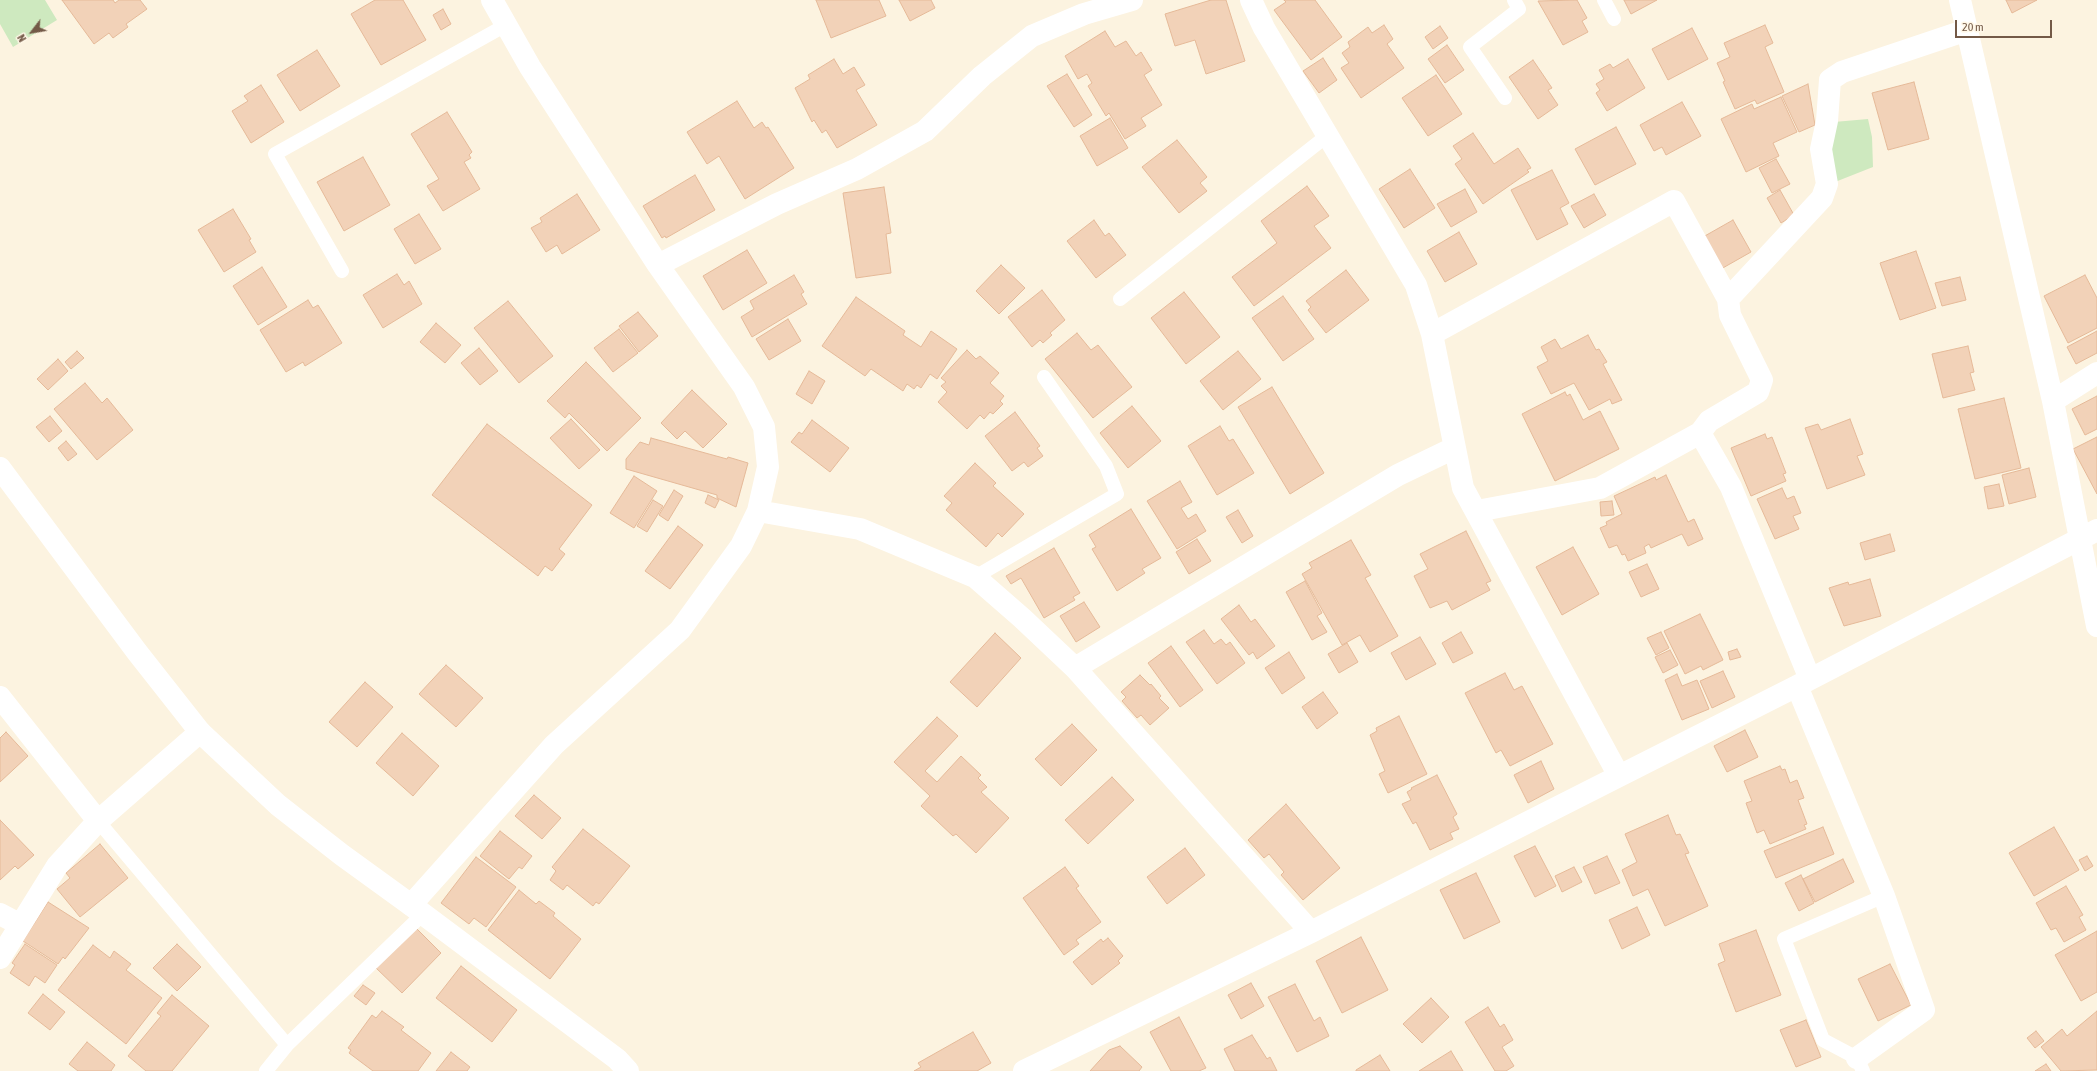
<!DOCTYPE html>
<style>
body{margin:0}
#map{position:relative;width:2097px;height:1071px;overflow:hidden;background:#fcf3e0;font-family:"Asap Condensed",sans-serif}
canvas{display:block}
.north{position:absolute;left:12px;top:12px;width:40px;height:40px;-webkit-text-stroke:3px #fff7e7;paint-order:stroke;rotate:239deg;font-size:11px;font-weight:700;line-height:16px;text-align:center;color:#735947}
.north::after{content:'';display:block;margin:auto;width:14px;height:18px;background:#735947;clip-path:polygon(50% 0,100% 100%,50% 72%,0 100%)}
.scale{position:absolute;left:1955px;top:20px;width:97px;height:18px;box-sizing:border-box;border:2px solid #735947;border-top:0;padding-left:5px;font-size:12px;line-height:14px;white-space:nowrap;color:#735947;-webkit-text-stroke:3px #fff7e7;paint-order:stroke}
</style>
<div id="map">
<canvas width="2097" height="1071"></canvas>
<div class="north">N</div>
<div class="scale">20 m</div>
</div>
<script>
const g = document.querySelector('canvas').getContext('2d');
g.lineJoin = 'round';
function fill(path, color) {
  g.fillStyle = color;
  g.fill(path, 'evenodd');
}
function shape(rows) {
  const path = new Path2D();
  for (const r of rows) {
    path.moveTo(r[0], r[1]);
    for (let i = 2; i < r.length; i += 2) path.lineTo(r[i], r[i + 1]);
  }
  return path;
}
function trace(path, color, width, dash) {
  g.strokeStyle = color;
  g.lineWidth = width;
  g.lineCap = dash ? 'butt' : 'round';
  g.setLineDash(dash || []);
  g.stroke(path);
}
const green = shape([
 [0,0,45,0,57,20,13,47,0,24],
 [1868,119,1872,137,1873,167,1835,182,1828,153,1834,122]
]);
const building = shape([
 [62,0,113,0,115,3,119,0,140,0,147,9,126,24,128,27,113,38,109,33,94,44,62,0],
 [375,0,403,0,426,40,381,65,351,14,375,0],
 [816,0,879,0,886,16,831,38,816,0],
 [899,0,931,0,935,8,910,21,899,0],
 [1211,0,1226,0,1245,61,1206,74,1195,40,1175,46,1165,14,1211,0],
 [1284,0,1315,0,1342,37,1311,60,1274,10,1286,2,1284,0],
 [1577,0,1587,18,1582,21,1588,32,1563,45,1538,1,1577,0],
 [1624,0,1657,0,1631,14,1624,0],
 [2006,0,2037,0,2012,13,2006,0],
 [443,9,451,24,441,30,433,15,443,9],
 [1384,25,1393,39,1387,44,1404,68,1361,98,1341,68,1349,63,1342,53,1350,47,1348,42,1368,27,1372,33,1384,25],
 [1765,25,1773,43,1765,47,1784,92,1757,104,1755,100,1735,109,1723,82,1725,81,1717,63,1730,57,1724,43,1765,25],
 [1440,26,1448,38,1433,49,1425,37,1440,26],
 [1692,28,1708,59,1668,80,1652,49,1692,28],
 [1105,31,1115,47,1126,41,1136,56,1141,52,1152,70,1144,75,1162,105,1141,118,1146,126,1125,139,1109,113,1106,116,1088,86,1092,83,1087,74,1078,79,1065,56,1105,31],
 [1447,45,1464,70,1445,83,1428,59,1447,45],
 [317,50,340,86,300,111,277,75,317,50],
 [1323,58,1337,80,1319,93,1303,71,1323,58],
 [834,59,843,74,854,67,865,85,856,90,877,125,837,148,826,130,822,133,814,120,812,122,795,88,810,79,808,75,834,59],
 [1628,59,1645,88,1607,111,1596,93,1600,90,1596,84,1604,79,1599,70,1610,64,1613,68,1628,59],
 [1533,60,1552,88,1548,90,1558,105,1538,119,1509,77,1533,60],
 [1067,74,1092,115,1074,127,1047,86,1067,74],
 [1436,75,1462,114,1428,136,1402,98,1436,75],
 [1914,82,1929,139,1888,150,1872,93,1914,82],
 [1808,84,1815,125,1799,132,1782,96,1808,84],
 [261,85,284,122,251,143,232,111,248,101,244,96,261,85],
 [1781,97,1797,132,1773,143,1779,156,1746,172,1721,119,1752,104,1754,109,1781,97],
 [737,101,754,128,762,122,766,128,768,127,794,168,745,199,719,156,707,164,687,132,737,101],
 [1682,102,1701,136,1666,155,1662,147,1654,151,1640,125,1682,102],
 [447,112,472,152,469,155,471,158,464,162,480,189,443,211,427,186,439,179,411,134,447,112],
 [1110,118,1128,148,1097,166,1080,136,1110,118],
 [1616,127,1636,164,1595,185,1575,149,1616,127],
 [1473,133,1494,164,1518,148,1531,168,1527,170,1529,172,1483,204,1455,164,1462,159,1453,146,1473,133],
 [1177,140,1207,177,1200,183,1207,191,1179,213,1142,167,1177,140],
 [363,157,390,205,344,231,317,182,363,157],
 [1776,159,1790,184,1772,193,1759,168,1776,159],
 [1410,169,1435,208,1404,228,1379,189,1410,169],
 [1552,170,1569,203,1560,208,1568,224,1537,240,1511,190,1552,170],
 [695,175,715,210,666,238,665,236,662,238,643,206,695,175],
 [1307,186,1329,216,1314,226,1331,248,1254,306,1232,277,1277,243,1261,221,1307,186],
 [884,187,891,233,886,234,891,273,856,278,843,193,884,187],
 [1465,189,1477,212,1451,227,1437,204,1465,189],
 [1780,190,1794,215,1781,223,1767,198,1780,190],
 [577,194,600,230,562,254,557,245,546,252,531,228,542,222,540,218,577,194],
 [1594,194,1606,215,1584,228,1571,206,1594,194],
 [233,209,251,239,249,240,256,252,224,272,198,230,233,209],
 [419,214,441,249,415,264,394,229,419,214],
 [1094,220,1105,236,1109,233,1126,255,1096,278,1067,241,1094,220],
 [1733,220,1751,252,1721,269,1703,237,1733,220],
 [1459,232,1477,264,1445,282,1427,251,1459,232],
 [747,250,767,283,723,310,703,276,747,250],
 [1916,251,1936,308,1900,320,1880,263,1916,251],
 [1001,265,1025,288,999,314,976,291,1001,265],
 [262,267,287,307,258,325,233,286,262,267],
 [1346,270,1369,300,1326,333,1308,310,1311,307,1306,301,1346,270],
 [397,274,404,285,409,281,422,304,383,328,363,295,397,274],
 [794,275,804,292,801,294,807,304,752,337,741,317,754,309,750,301,794,275],
 [2085,275,2097,298,2097,328,2068,343,2044,296,2085,275],
 [1960,277,1966,300,1942,306,1935,283,1960,277],
 [1042,290,1065,320,1050,333,1052,335,1043,343,1040,340,1032,347,1008,317,1042,290],
 [1184,292,1220,337,1186,364,1151,318,1184,292],
 [1283,296,1314,339,1283,361,1252,318,1283,296],
 [856,297,905,331,903,335,921,347,931,331,957,349,937,379,930,374,921,388,917,385,914,389,907,384,903,391,871,369,865,376,822,346,856,297],
 [308,300,313,308,318,305,342,343,305,366,303,362,286,372,260,330,308,300],
 [508,301,553,356,519,383,474,328,508,301],
 [638,312,658,336,639,352,619,326,638,312],
 [788,319,801,341,769,360,756,339,788,319],
 [436,323,461,345,445,363,420,342,436,323],
 [619,329,638,353,613,372,594,348,619,329],
 [2097,331,2097,353,2076,364,2067,347,2097,331],
 [1077,333,1091,350,1098,345,1132,387,1093,418,1045,359,1077,333],
 [1588,335,1596,350,1599,349,1607,362,1603,364,1622,400,1612,404,1610,399,1589,410,1574,383,1551,394,1537,367,1548,361,1541,347,1555,339,1561,349,1588,335],
 [1968,346,1974,372,1970,373,1975,390,1943,398,1932,354,1968,346],
 [479,348,498,371,480,385,461,363,479,348],
 [967,350,976,359,980,356,999,373,990,383,1004,396,1000,401,1003,404,993,414,990,412,984,419,980,415,967,429,938,402,947,392,941,386,946,382,941,378,967,350],
 [77,351,84,358,71,369,65,362,77,351],
 [1238,351,1261,379,1223,410,1200,381,1238,351],
 [58,359,68,371,48,390,37,379,58,359],
 [586,362,641,418,607,451,569,413,565,418,547,401,586,362],
 [809,371,825,381,812,404,796,394,809,371],
 [85,383,102,403,107,398,133,430,97,460,54,409,85,383],
 [1272,387,1324,473,1290,494,1238,407,1272,387],
 [692,390,727,424,703,448,685,431,677,439,661,423,692,390],
 [1565,392,1567,396,1570,394,1583,420,1600,411,1619,449,1555,481,1522,414,1565,392],
 [2097,396,2097,429,2085,435,2072,409,2097,396],
 [2004,398,2021,468,1975,479,1958,409,2004,398],
 [1132,406,1161,441,1128,468,1100,433,1132,406],
 [1015,412,1040,446,1037,448,1043,456,1028,467,1024,462,1012,471,985,436,1015,412],
 [50,416,62,431,49,442,36,427,50,416],
 [571,419,600,450,579,469,550,438,571,419],
 [1850,419,1863,454,1857,456,1865,475,1827,489,1805,428,1818,424,1821,430,1850,419],
 [812,420,849,448,830,472,791,442,799,432,802,434,812,420],
 [487,424,592,505,559,549,565,554,552,571,545,566,538,576,432,495,487,424],
 [1220,426,1229,441,1233,439,1254,473,1217,495,1188,446,1220,426],
 [1765,434,1767,439,1772,437,1786,473,1783,474,1786,481,1751,496,1731,448,1765,434],
 [2097,437,2097,494,2073,449,2097,437],
 [651,438,727,459,728,457,748,463,736,507,717,498,717,495,626,469,626,459,640,442,649,445,651,438],
 [66,441,77,454,68,461,58,448,66,441],
 [975,463,996,483,993,486,1024,514,1002,537,998,533,986,547,946,510,952,503,944,496,975,463],
 [2029,468,2036,497,2009,504,2002,475,2029,468],
 [1666,475,1688,522,1694,519,1703,539,1688,546,1682,534,1651,548,1649,544,1644,547,1646,553,1628,561,1625,554,1622,555,1617,545,1609,548,1600,528,1607,525,1606,522,1622,514,1614,496,1655,477,1656,480,1666,475],
 [634,476,657,491,634,528,610,513,634,476],
 [1180,481,1192,502,1181,508,1188,519,1196,514,1206,531,1177,549,1147,501,1180,481],
 [1999,484,2004,506,1988,509,1984,487,1999,484],
 [1782,488,1787,499,1794,496,1801,513,1793,516,1799,529,1775,539,1757,499,1782,488],
 [674,490,683,496,668,521,659,515,674,490],
 [708,495,719,500,715,508,705,503,708,495],
 [653,500,663,506,647,532,637,526,653,500],
 [1612,501,1614,515,1601,516,1600,502,1612,501],
 [1131,509,1161,558,1142,569,1145,573,1117,591,1092,549,1096,547,1089,535,1131,509],
 [1238,510,1253,536,1242,543,1226,517,1238,510],
 [678,526,703,545,670,589,645,571,678,526],
 [1466,531,1491,581,1486,583,1490,590,1452,610,1447,601,1430,608,1414,576,1428,569,1420,554,1466,531],
 [1890,534,1895,551,1865,560,1860,543,1890,534],
 [1197,539,1211,561,1189,574,1176,552,1197,539],
 [1351,540,1371,575,1365,578,1398,636,1370,652,1360,635,1342,645,1302,574,1312,568,1309,563,1351,540],
 [1573,547,1599,594,1562,615,1536,567,1573,547],
 [1054,548,1080,593,1073,597,1075,600,1044,618,1021,578,1011,584,1006,576,1054,548],
 [1647,564,1659,589,1641,597,1629,572,1647,564],
 [1870,579,1881,616,1844,626,1829,588,1848,582,1849,585,1870,579],
 [1305,581,1322,613,1317,616,1327,632,1312,640,1286,592,1305,581],
 [1084,602,1100,627,1076,642,1060,616,1084,602],
 [1239,605,1251,622,1255,619,1275,646,1257,659,1253,652,1249,655,1221,619,1239,605],
 [1700,614,1723,660,1703,670,1701,666,1685,674,1664,631,1700,614],
 [1204,630,1214,644,1221,639,1226,645,1230,642,1245,663,1217,684,1186,642,1204,630],
 [1461,632,1473,653,1453,663,1442,643,1461,632],
 [1661,632,1669,648,1656,655,1647,638,1661,632],
 [995,633,1021,658,977,707,950,682,995,633],
 [1420,637,1436,664,1406,680,1391,653,1420,637],
 [1347,643,1358,662,1339,673,1328,654,1347,643],
 [1171,646,1203,690,1180,707,1148,663,1171,646],
 [1737,649,1741,657,1730,660,1728,652,1737,649],
 [1670,650,1678,665,1663,673,1655,657,1670,650],
 [1289,652,1305,678,1282,694,1265,668,1289,652],
 [446,665,483,698,456,727,419,694,446,665],
 [1723,671,1735,697,1712,708,1700,681,1723,671],
 [1505,673,1514,690,1522,686,1553,744,1510,766,1501,750,1496,753,1465,693,1505,673],
 [1677,674,1682,686,1697,680,1709,709,1682,720,1665,680,1677,674],
 [1140,675,1150,685,1151,684,1161,696,1159,698,1169,708,1150,725,1141,715,1137,718,1122,701,1126,697,1121,692,1140,675],
 [365,682,393,707,357,747,329,722,365,682],
 [1323,692,1338,713,1317,729,1302,707,1323,692],
 [1399,716,1427,774,1388,793,1379,774,1385,771,1370,735,1377,731,1376,728,1399,716],
 [937,717,958,736,925,771,937,782,961,756,981,775,978,778,987,787,981,792,1009,818,976,853,956,834,953,836,921,806,930,796,894,762,937,717],
 [1072,724,1097,750,1061,786,1035,759,1072,724],
 [1745,730,1758,757,1727,772,1714,746,1745,730],
 [6,732,28,756,0,782,0,738,6,732],
 [402,733,439,766,413,796,376,763,402,733],
 [1541,761,1554,789,1528,803,1514,775,1541,761],
 [1780,766,1782,770,1785,769,1790,783,1797,780,1804,798,1798,800,1807,824,1804,825,1806,829,1770,844,1764,830,1757,833,1746,803,1752,801,1744,781,1780,766],
 [1437,775,1457,814,1453,817,1459,829,1450,833,1453,839,1430,850,1416,822,1413,824,1402,804,1411,800,1407,792,1412,789,1411,788,1437,775],
 [1112,777,1134,800,1088,844,1065,820,1112,777],
 [534,795,561,818,542,839,515,816,534,795],
 [1286,804,1340,868,1303,900,1281,875,1284,872,1269,854,1264,858,1248,840,1286,804],
 [1668,815,1676,835,1680,834,1689,853,1685,854,1708,906,1665,926,1648,889,1633,896,1622,870,1637,862,1625,834,1668,815],
 [0,820,34,855,18,869,15,866,0,880,0,820],
 [1823,827,1834,854,1776,878,1764,851,1823,827],
 [2054,827,2079,870,2034,896,2009,853,2054,827],
 [583,829,630,866,599,904,596,902,593,906,567,885,563,890,550,880,556,871,552,867,583,829],
 [500,831,532,856,522,869,519,867,509,879,480,856,500,831],
 [100,844,128,878,80,917,57,889,70,878,66,873,100,844],
 [1535,846,1556,886,1535,897,1514,856,1535,846],
 [1185,848,1205,875,1167,904,1147,877,1185,848],
 [1607,856,1620,883,1595,894,1583,867,1607,856],
 [2087,856,2093,866,2085,871,2079,860,2087,856],
 [476,857,516,887,486,927,474,918,469,924,441,903,476,857],
 [1843,859,1854,882,1815,902,1803,879,1843,859],
 [1065,867,1079,886,1076,888,1101,922,1076,940,1079,944,1064,955,1023,898,1065,867],
 [1574,867,1582,882,1562,892,1555,876,1574,867],
 [1476,873,1500,922,1464,939,1440,890,1476,873],
 [1801,875,1814,903,1799,911,1785,883,1801,875],
 [2066,886,2083,915,2079,917,2086,930,2064,942,2056,928,2051,930,2036,903,2066,886],
 [519,890,536,904,539,901,555,913,553,916,581,939,550,979,488,930,519,890],
 [48,902,89,928,65,959,63,957,58,964,23,941,48,902],
 [1637,907,1650,935,1622,949,1609,920,1637,907],
 [416,928,441,953,402,993,376,968,416,928],
 [1756,930,1781,995,1736,1012,1718,964,1725,961,1719,944,1756,930],
 [2097,931,2097,992,2081,1001,2055,955,2097,931],
 [1361,937,1388,990,1342,1013,1316,961,1361,937],
 [1108,938,1123,956,1118,961,1120,963,1092,985,1073,962,1101,939,1103,942,1108,938],
 [25,944,57,965,45,983,35,976,29,986,10,973,15,965,12,963,25,944],
 [177,944,201,967,177,991,153,968,177,944],
 [93,945,110,958,114,951,131,964,126,970,162,998,126,1044,58,990,93,945],
 [1890,964,1911,1005,1878,1021,1858,979,1890,964],
 [461,966,517,1010,492,1042,436,998,461,966],
 [1251,983,1264,1006,1241,1019,1228,995,1251,983],
 [1295,984,1314,1021,1320,1017,1329,1036,1297,1052,1268,997,1295,984],
 [363,985,375,993,366,1005,354,996,363,985],
 [43,994,65,1012,50,1030,28,1013,43,994],
 [172,995,209,1026,172,1071,146,1071,128,1056,161,1016,157,1013,172,995],
 [1431,998,1449,1017,1422,1043,1403,1024,1431,998],
 [1488,1007,1500,1027,1504,1024,1513,1040,1502,1047,1514,1066,1506,1071,1495,1071,1465,1022,1488,1007],
 [382,1011,404,1027,401,1030,431,1053,418,1071,373,1071,349,1053,351,1050,348,1048,372,1015,376,1018,382,1011],
 [2097,1011,2097,1070,2061,1071,2041,1047,2062,1029,2067,1036,2097,1011],
 [1179,1017,1206,1068,1199,1071,1171,1071,1150,1032,1179,1017],
 [1806,1020,1821,1057,1796,1067,1780,1030,1806,1020],
 [2036,1031,2044,1041,2035,1048,2027,1038,2036,1031],
 [973,1032,991,1063,977,1071,914,1071,921,1067,918,1063,973,1032],
 [1252,1035,1267,1059,1270,1057,1277,1071,1235,1071,1224,1049,1252,1035],
 [87,1042,115,1065,111,1071,78,1071,69,1064,87,1042],
 [1120,1046,1142,1067,1139,1071,1090,1071,1109,1050,1120,1046],
 [1451,1051,1463,1071,1419,1071,1451,1051],
 [451,1052,470,1067,467,1071,436,1071,451,1052],
 [1380,1055,1390,1071,1356,1071,1356,1070,1380,1055],
 [2046,1064,2051,1071,2035,1071,2046,1064]
]);
const lane = shape([
 [1604,0,1614,19],
 [1505,98,1470,47,1519,9,1514,0],
 [342,271,275,154,506,25],
 [1120,299,1328,135],
 [975,577,1117,494,1106,466,1044,377],
 [98,821,287,1045],
 [266,1071,287,1045,423,914],
 [1863,1071,1857,1058,1823,1040,1784,939,1884,896]
]);
const street = shape([
 [1251,0,1264,28,1416,285,1432,334,1463,488,1619,776],
 [1960,0,2053,401,2097,626],
 [658,265,777,204,857,169,925,131,982,76,1032,36,1084,14,1132,0],
 [1432,334,1674,201,1728,299],
 [2053,401,2097,373],
 [758,511,860,529,975,577,1022,618,1075,668,1311,932],
 [1477,511,1600,488,1700,433],
 [1075,668,1398,475,1454,448],
 [1810,679,1731,487,1700,433,1709,421,1758,392,1762,380,1730,315,1728,299,1822,198,1827,184,1821,149,1827,121,1830,80,1842,72,1967,30],
 [1797,686,1884,896,1924,1010,1857,1058],
 [0,697,98,821],
 [411,905,554,745,680,630,741,546,758,511,768,467,764,427,744,387,658,265,530,67,492,0],
 [0,914,19,924],
 [0,958,57,866,98,821,200,732],
 [1024,1071,1311,932,1797,686,2097,530]
]);
const secondary = shape([
 [0,468,137,652,200,732,278,805,342,855,411,905,617,1059,628,1071]
]);
fill(green, '#cee9bf');
fill(building, '#f2d2b8');
trace(building, '#e5b998', 1);
trace(lane, '#fff', 14);
trace(street, '#fff', 22);
trace(secondary, '#fff', 22);
</script>
